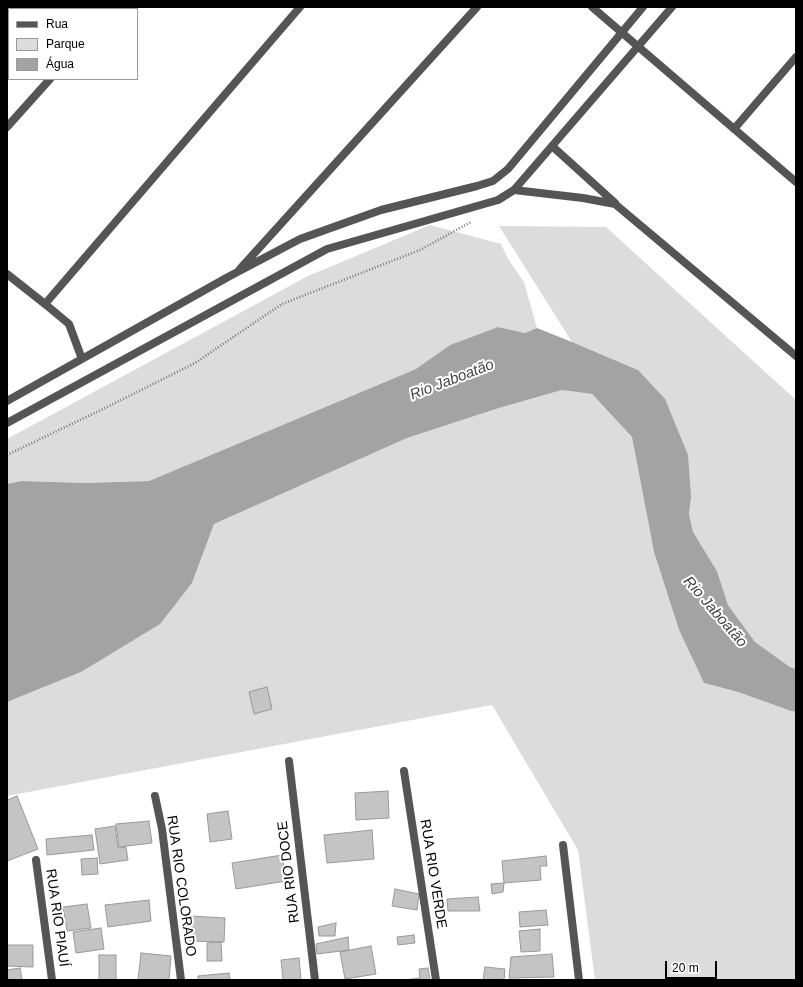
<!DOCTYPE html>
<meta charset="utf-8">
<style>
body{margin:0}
#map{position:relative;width:803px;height:987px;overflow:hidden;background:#fff;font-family:Arial,sans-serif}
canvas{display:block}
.frame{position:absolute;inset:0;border:8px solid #000;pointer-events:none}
.legend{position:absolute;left:8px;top:8px;width:130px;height:72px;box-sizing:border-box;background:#fff;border:1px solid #999;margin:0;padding:5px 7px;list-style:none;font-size:12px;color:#000}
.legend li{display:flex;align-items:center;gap:8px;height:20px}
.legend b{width:20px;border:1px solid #999}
.scale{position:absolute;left:665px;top:961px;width:52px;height:18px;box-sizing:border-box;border:2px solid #000;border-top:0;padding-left:5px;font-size:12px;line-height:14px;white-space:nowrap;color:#000;-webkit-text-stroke:3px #fff;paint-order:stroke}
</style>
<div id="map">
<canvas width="803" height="987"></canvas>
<div class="frame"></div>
<ul class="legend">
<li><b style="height:5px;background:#555"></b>Rua</li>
<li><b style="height:11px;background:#dcdcdc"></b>Parque</li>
<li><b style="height:11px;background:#a3a3a3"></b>Água</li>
</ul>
<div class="scale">20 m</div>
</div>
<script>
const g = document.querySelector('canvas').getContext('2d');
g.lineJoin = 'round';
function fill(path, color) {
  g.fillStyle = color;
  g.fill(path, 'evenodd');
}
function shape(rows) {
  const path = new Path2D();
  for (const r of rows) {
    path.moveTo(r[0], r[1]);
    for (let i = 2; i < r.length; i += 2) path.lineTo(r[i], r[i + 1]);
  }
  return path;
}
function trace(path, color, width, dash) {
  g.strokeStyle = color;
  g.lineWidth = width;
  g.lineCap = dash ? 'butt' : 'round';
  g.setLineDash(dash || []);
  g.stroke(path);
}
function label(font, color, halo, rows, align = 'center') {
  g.font = font + ' Arial,sans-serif';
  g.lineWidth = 4;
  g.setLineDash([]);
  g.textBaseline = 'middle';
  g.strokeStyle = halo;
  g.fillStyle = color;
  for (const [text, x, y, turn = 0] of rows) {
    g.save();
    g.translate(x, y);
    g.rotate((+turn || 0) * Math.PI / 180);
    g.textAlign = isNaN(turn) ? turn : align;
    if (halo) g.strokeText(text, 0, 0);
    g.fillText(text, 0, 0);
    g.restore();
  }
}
const green = shape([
 [430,225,501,244,508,259,524,282,537,328,525,333,498,327,450,345,416,369,149,481,86,483,22,481,7,484,7,439,308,276],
 [499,226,606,227,796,400,796,669,790,667,755,642,728,605,717,571,693,532,689,514,691,497,638,370,572,342],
 [562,390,592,394,632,437,654,552,679,630,704,683,738,692,791,711,796,712,796,980,595,980,578,850,492,705,7,796,7,702,81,672,192,583,214,524,407,438,499,408]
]);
const water = shape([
 [498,327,525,333,537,328,572,342,638,370,665,399,688,455,691,497,689,514,693,532,717,571,728,605,755,642,790,667,796,669,796,712,791,711,738,692,704,683,679,630,654,552,632,437,592,394,562,390,499,408,407,438,214,524,192,583,160,624,81,672,7,702,7,484,22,481,86,483,149,481,416,369,450,345]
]);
const building = shape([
 [48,7,81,7,79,9,46,9,48,7],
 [267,687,272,709,254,714,249,692,267,687],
 [388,791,389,818,356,820,355,793,388,791],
 [17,796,38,849,7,861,7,800,17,796],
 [228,811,232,839,210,842,207,814,228,811],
 [149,821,152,843,119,847,116,824,149,821],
 [115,826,118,848,126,847,128,860,100,864,95,829,115,826],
 [372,830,374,859,327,863,324,835,372,830],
 [92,835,94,850,47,855,46,839,92,835],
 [282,855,286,881,236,889,232,863,282,855],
 [546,856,547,866,540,866,541,880,504,883,502,861,546,856],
 [97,858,98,874,82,875,81,859,97,858],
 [504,883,503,892,492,894,491,884,504,883],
 [395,889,419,894,417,910,392,906,395,889],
 [478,897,480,911,448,911,447,899,478,897],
 [149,900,151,921,108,927,105,905,149,900],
 [87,904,91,928,67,931,63,907,87,904],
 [546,910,548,925,520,927,519,912,546,910],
 [191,916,225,918,224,942,190,941,191,916],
 [336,923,335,936,319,936,318,927,336,923],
 [101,928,104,949,76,953,73,932,101,928],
 [540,929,540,951,521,952,519,931,540,929],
 [414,935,415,943,398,945,397,937,414,935],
 [348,937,349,950,317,954,316,944,348,937],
 [221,942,222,961,207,961,207,943,221,942],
 [7,945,33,945,33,967,7,966,7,945],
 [371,946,376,974,345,979,340,952,371,946],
 [141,953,171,956,169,980,138,980,141,953],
 [552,954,554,977,509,978,511,957,552,954],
 [99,955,116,955,116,980,99,980,99,955],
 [299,958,301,980,283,980,281,960,299,958],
 [485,967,505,969,504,980,483,980,485,967],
 [20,968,22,980,7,980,7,970,20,968],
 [428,968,430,980,404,980,420,978,419,969,428,968],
 [229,973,230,980,198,980,198,976,229,973]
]);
const path = shape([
 [7,455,105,408,195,363,282,304,420,250,471,222]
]);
const minor = shape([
 [592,7,796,182],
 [112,9,114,7],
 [7,127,50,79],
 [734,129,796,57],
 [552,146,615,203],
 [514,190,583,198,615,204,796,356],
 [240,269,477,7],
 [7,274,45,304,300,7],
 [45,304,69,324,82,359],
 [7,401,228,277,300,239,381,210,477,186,493,181,508,169,643,7],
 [7,423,327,249,498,200,514,190,672,7],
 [289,761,315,980],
 [404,771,436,980],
 [155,796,162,829,181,980],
 [563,845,579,980],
 [36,860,52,980]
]);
const streetNames = [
 ["RUA RIO DOCE",289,872,-97],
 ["RUA RIO VERDE",433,874,81],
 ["RUA RIO COLORADO",181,886,82],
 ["RUA RIO PIAUÍ",57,918,82]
];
const waterNames = [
 ["Rio Jaboatão",452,380,-21],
 ["Rio Jaboatão",715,612,49]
];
fill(green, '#dcdcdc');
fill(water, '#a3a3a3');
fill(building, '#c4c4c4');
trace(building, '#999', 1);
trace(path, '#777', 2.5, [1, 2]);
trace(minor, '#555', 8);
label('14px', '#000', '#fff', streetNames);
label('italic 15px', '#444', '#fff', waterNames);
</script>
